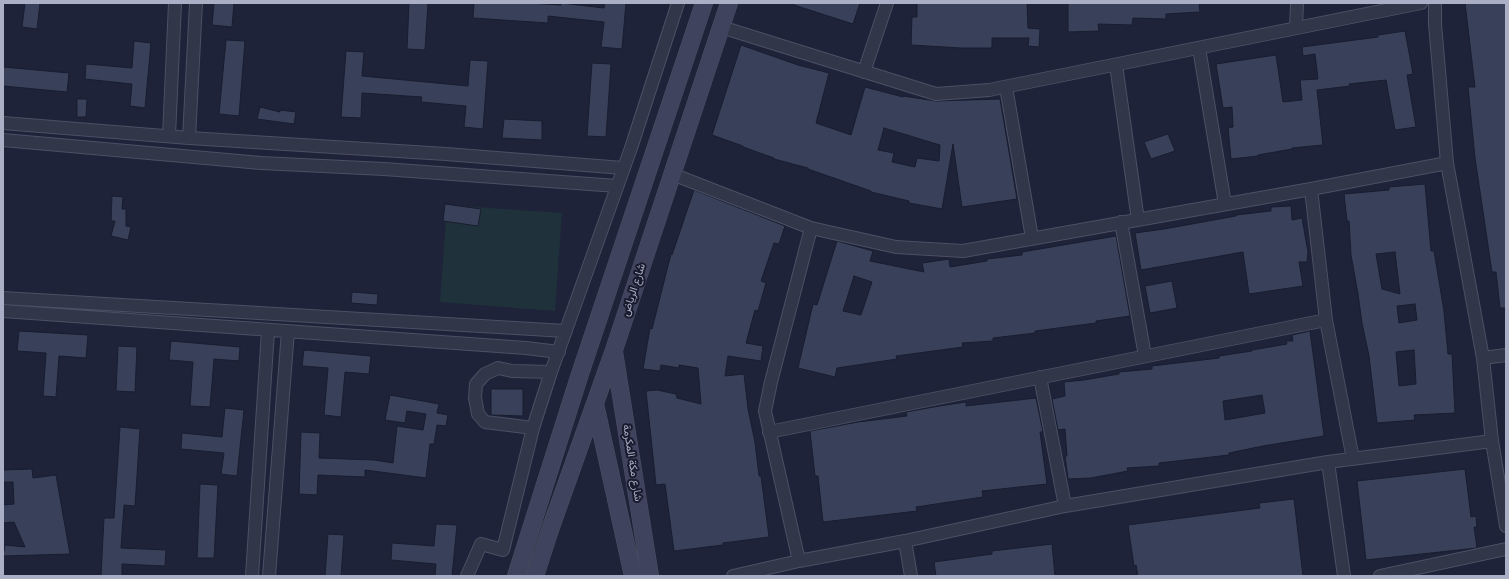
<!DOCTYPE html>
<meta charset="utf-8">
<style>
body{margin:0}
#map{position:relative;width:1509px;height:579px;overflow:hidden;background:#1e2339;font-family:"Varela Round",sans-serif}
canvas{display:block}
.frame{position:absolute;inset:0;border:4px solid #abafc6;pointer-events:none}
</style>
<div id="map">
<canvas width="1509" height="579"></canvas>
<div class="frame"></div>
</div>
<script>
const g = document.querySelector('canvas').getContext('2d');
g.lineJoin = 'round';
function fill(path, color) {
  g.fillStyle = color;
  g.fill(path, 'evenodd');
}
function shape(rows) {
  const path = new Path2D();
  for (const r of rows) {
    path.moveTo(r[0], r[1]);
    for (let i = 2; i < r.length; i += 2) path.lineTo(r[i], r[i + 1]);
  }
  return path;
}
function trace(path, color, width, dash) {
  g.strokeStyle = color;
  g.lineWidth = width;
  g.lineCap = dash ? 'butt' : 'round';
  g.setLineDash(dash || []);
  g.stroke(path);
}
function label(font, color, halo, rows, align = 'center') {
  g.font = font + ' "Varela Round",Vazirmatn,sans-serif';
  g.lineWidth = 4;
  g.setLineDash([]);
  g.textBaseline = 'middle';
  g.strokeStyle = halo;
  g.fillStyle = color;
  for (const [text, x, y, turn = 0] of rows) {
    g.save();
    g.translate(x, y);
    g.rotate((+turn || 0) * Math.PI / 180);
    g.textAlign = isNaN(turn) ? turn : align;
    if (halo) g.strokeText(text, 0, 0);
    g.fillText(text, 0, 0);
    g.restore();
  }
}
const green = shape([
 [447,205,562,213,555,311,440,302]
]);
const building = shape([
 [25,3,40,3,37,29,22,27,25,3],
 [214,3,234,3,232,27,212,25,214,3],
 [409,3,428,3,425,50,407,49,409,3],
 [474,3,529,3,561,5,561,3,604,8,605,3,626,3,622,49,601,47,604,22,548,16,548,23,473,18,474,3],
 [795,3,860,3,853,24,794,5,795,3],
 [917,3,1027,3,1028,28,1040,29,1039,47,1028,46,1029,38,992,38,992,48,961,48,911,45,912,17,917,17,917,3],
 [1068,3,1199,3,1200,12,1166,14,1166,19,1133,18,1132,25,1098,24,1099,31,1068,32,1068,3],
 [1465,3,1506,3,1506,308,1500,308,1496,272,1492,272,1475,158,1468,87,1475,87,1465,3],
 [1405,31,1413,74,1407,75,1416,127,1395,130,1386,80,1349,84,1350,86,1317,90,1323,145,1292,148,1292,149,1258,155,1258,156,1231,159,1228,128,1233,127,1232,107,1223,108,1216,64,1276,55,1283,102,1302,100,1300,80,1318,79,1315,54,1303,56,1302,47,1378,37,1378,35,1405,31],
 [226,40,245,41,239,116,219,114,226,40],
 [134,41,151,43,145,108,130,106,132,84,85,79,86,64,132,68,134,41],
 [741,45,798,65,829,73,816,123,851,135,865,87,903,97,903,96,936,101,1000,99,1017,199,962,207,953,144,942,209,909,203,909,201,871,192,871,191,808,169,808,168,774,159,774,158,743,147,743,146,712,135,741,45],
 [884,128,940,145,939,161,917,158,915,167,892,162,894,153,878,150,884,128],
 [346,51,364,52,362,76,468,86,470,60,488,61,483,129,464,127,466,106,421,102,422,97,362,93,361,118,341,117,346,51],
 [592,63,611,64,606,137,587,136,592,63],
 [3,67,69,73,67,92,3,86,3,67],
 [77,99,87,99,86,117,77,117,77,99],
 [260,107,280,112,280,110,296,112,294,124,257,119,260,107],
 [504,119,542,121,542,140,502,138,504,119],
 [1168,134,1175,151,1151,159,1144,142,1168,134],
 [1425,184,1431,251,1434,251,1444,311,1448,354,1452,354,1455,413,1414,415,1415,420,1377,423,1369,356,1362,323,1358,294,1351,255,1349,221,1347,221,1344,194,1389,190,1389,187,1425,184],
 [1395,252,1400,294,1382,289,1376,254,1395,252],
 [1415,304,1417,320,1399,323,1397,306,1415,304],
 [1414,350,1416,384,1399,386,1396,352,1414,350],
 [694,190,785,226,779,244,774,243,761,281,766,283,758,311,755,310,746,343,763,346,761,361,728,356,725,376,744,374,748,409,755,442,759,476,761,476,769,537,723,543,723,545,674,551,665,484,656,485,646,391,657,390,676,394,677,398,701,404,698,368,679,365,679,368,661,365,660,371,643,369,650,328,652,329,671,254,672,255,694,190],
 [112,196,123,197,122,209,126,209,126,226,131,227,128,240,111,236,115,221,111,221,112,196],
 [445,204,481,209,478,226,443,221,445,204],
 [1291,206,1292,220,1302,218,1308,252,1307,262,1299,262,1303,286,1249,294,1243,252,1141,270,1135,233,1164,229,1236,216,1236,215,1271,211,1271,207,1291,206],
 [1116,236,1130,316,1096,321,1096,323,1035,331,1035,333,993,338,993,341,962,343,963,347,896,356,897,359,837,368,835,377,798,368,813,304,817,305,837,241,873,251,870,261,924,272,922,263,949,259,950,267,987,261,987,259,1022,255,1022,252,1116,236],
 [854,276,872,282,861,315,843,311,854,276],
 [1172,281,1177,308,1150,313,1145,286,1172,281],
 [352,292,378,294,377,305,351,303,352,292],
 [19,331,88,335,86,358,59,356,56,397,43,396,46,353,17,351,19,331],
 [1310,331,1324,436,1263,446,1229,453,1229,455,1159,463,1159,466,1127,468,1128,471,1091,478,1068,479,1065,456,1067,456,1065,429,1058,430,1052,399,1065,396,1064,382,1084,380,1119,374,1119,372,1152,369,1152,366,1219,358,1219,356,1252,351,1252,350,1287,344,1286,341,1293,341,1292,335,1310,331],
 [1262,395,1265,413,1225,420,1223,401,1262,395],
 [171,341,240,347,239,361,214,359,210,407,190,406,193,362,169,360,171,341],
 [118,346,137,347,135,392,116,391,118,346],
 [304,350,371,356,369,374,345,372,341,417,324,415,328,368,302,366,304,350],
 [491,389,523,389,523,416,491,415,491,389],
 [390,395,439,404,437,413,448,415,446,426,437,425,434,444,430,444,426,478,365,470,365,477,318,475,317,495,299,494,301,432,320,433,319,458,374,460,393,463,397,426,423,430,426,414,407,411,405,423,385,420,390,395],
 [1036,398,1043,432,1040,432,1047,484,982,491,983,497,916,507,917,511,823,522,818,476,815,476,810,431,858,422,907,416,906,412,939,406,966,402,966,406,1036,398],
 [225,408,244,410,237,476,221,474,224,453,181,449,182,433,222,437,225,408],
 [120,427,140,429,135,506,124,505,121,548,166,550,165,566,122,564,122,576,101,576,104,518,114,518,120,427],
 [32,469,33,478,56,475,70,554,3,556,5,545,25,547,14,522,3,523,3,505,14,504,13,482,3,482,3,470,32,469],
 [1465,469,1471,517,1476,516,1477,527,1474,527,1477,548,1366,560,1357,481,1465,469],
 [200,484,218,485,214,558,197,558,200,484],
 [1294,499,1303,576,1138,576,1136,565,1134,566,1128,525,1260,508,1259,503,1294,499],
 [436,524,457,525,452,576,435,576,436,564,391,560,392,543,434,546,436,524],
 [328,534,344,535,341,576,325,576,328,534],
 [1052,544,1055,576,936,576,934,562,992,554,992,551,1052,544]
]);
const minor = shape([
 [1435,3,1435,24,1447,163,1483,358,1492,441,1506,526],
 [721,27,936,94,989,90,1421,3],
 [1296,28,1297,3],
 [1199,48,1225,204],
 [1116,65,1138,220],
 [864,72,887,3],
 [1006,87,1032,238],
 [3,123,189,138,446,154,623,168],
 [169,136,175,3],
 [189,138,196,3],
 [3,140,261,163,384,169,617,186],
 [672,174,811,228,896,247,963,251,1311,189,1447,163],
 [1311,189,1326,320,1353,459],
 [1121,222,1145,356],
 [3,298,566,331],
 [3,311,526,348,559,352],
 [1483,358,1506,355],
 [1040,377,1065,506],
 [533,428,485,422,478,414,475,398,476,384,485,374,498,368,512,371,551,372],
 [769,432,1326,320],
 [1328,462,1344,576],
 [905,541,911,576],
 [799,561,765,411,771,382,811,228],
 [252,576,268,331],
 [269,576,288,331],
 [467,576,481,544,503,550,533,428,551,372,631,148,678,3],
 [733,576,799,561,905,541,1065,506,1328,462,1492,441],
 [1380,576,1506,549]
]);
const secondary = shape([
 [614,352,650,576],
 [595,404,633,576],
 [516,576,579,377,704,3],
 [535,576,551,527,614,350,729,3]
]);
const streetNames = [
 ["شارع الرياض",634,290,-72],
 ["شارع مكة المكرمة",632,463,81]
];
fill(green, '#1f313a');
fill(building, '#394059');
trace(building, '#191d30', 1);
trace(minor, '#4c5064', 14);
trace(secondary, '#4c5064', 18);
trace(minor, '#313649', 12);
trace(secondary, '#3f435d', 17);
label('11px', '#abafc6', '#171b2d', streetNames);
</script>
